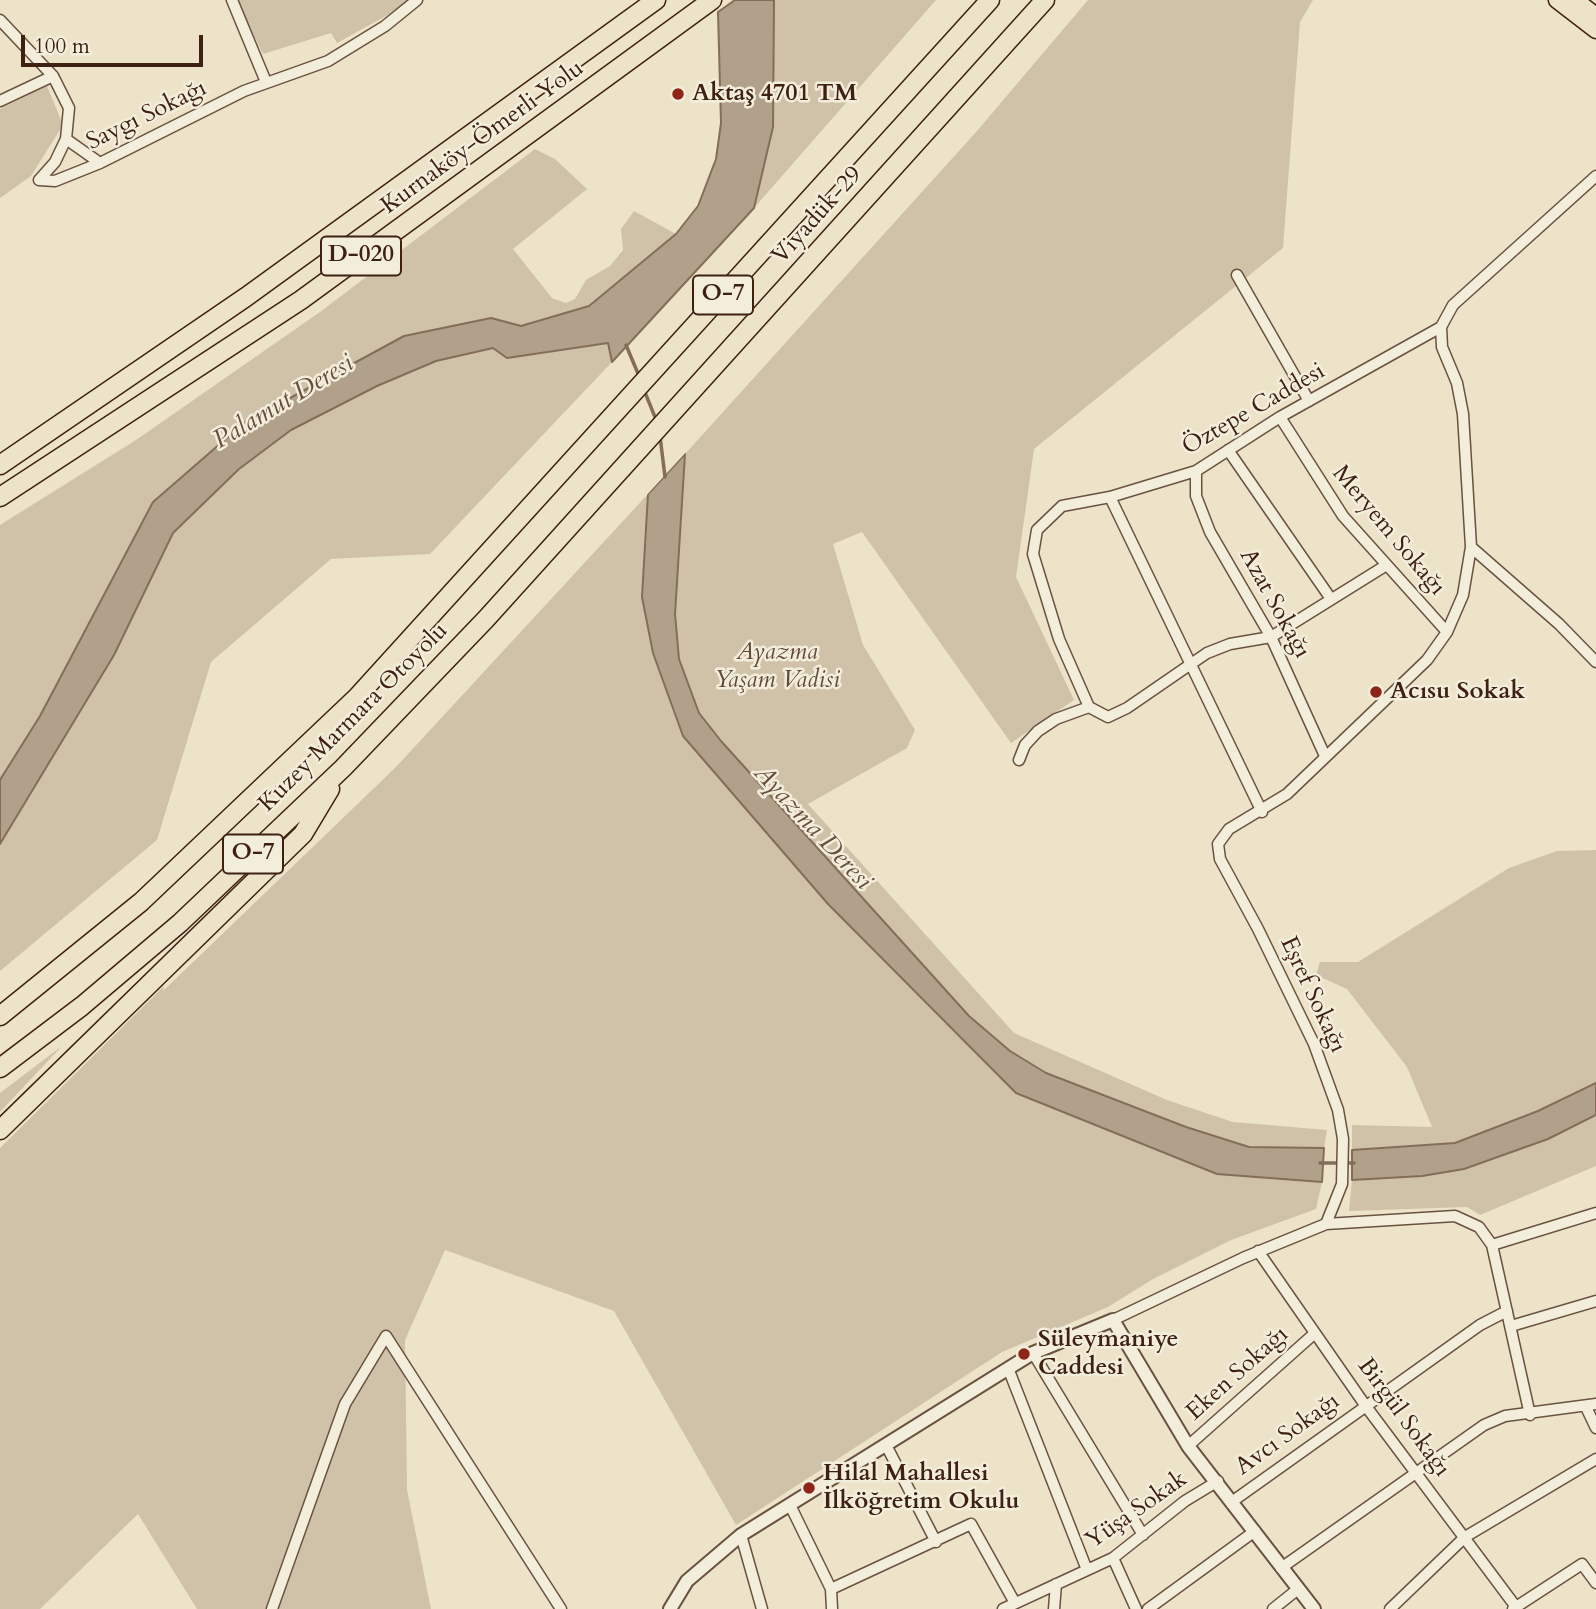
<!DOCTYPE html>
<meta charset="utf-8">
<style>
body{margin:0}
#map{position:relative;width:1596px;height:1609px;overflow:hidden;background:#ede3c8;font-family:Cardo,serif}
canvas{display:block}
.scale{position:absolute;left:21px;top:35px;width:182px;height:32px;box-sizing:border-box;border:4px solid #3e2113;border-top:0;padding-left:9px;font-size:21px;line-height:24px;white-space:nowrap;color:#3e2113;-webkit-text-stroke:5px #f3eddb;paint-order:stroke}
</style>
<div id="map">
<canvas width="1596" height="1609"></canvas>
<div class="scale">100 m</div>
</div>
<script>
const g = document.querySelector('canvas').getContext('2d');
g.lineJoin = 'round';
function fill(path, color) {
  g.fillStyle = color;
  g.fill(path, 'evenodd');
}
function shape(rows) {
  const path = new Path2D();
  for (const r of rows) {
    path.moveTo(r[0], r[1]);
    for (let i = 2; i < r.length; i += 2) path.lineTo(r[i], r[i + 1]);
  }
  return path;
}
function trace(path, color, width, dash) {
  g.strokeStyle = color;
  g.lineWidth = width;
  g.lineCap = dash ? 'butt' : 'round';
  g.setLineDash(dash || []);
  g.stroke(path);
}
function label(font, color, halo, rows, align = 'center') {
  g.font = font + ' Cardo,serif';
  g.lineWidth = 5;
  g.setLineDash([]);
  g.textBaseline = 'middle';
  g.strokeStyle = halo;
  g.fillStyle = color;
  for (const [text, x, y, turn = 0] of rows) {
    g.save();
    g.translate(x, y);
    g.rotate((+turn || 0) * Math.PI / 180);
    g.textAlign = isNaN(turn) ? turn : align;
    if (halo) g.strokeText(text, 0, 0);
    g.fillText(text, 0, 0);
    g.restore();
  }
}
const green = shape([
 [236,0,408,0,402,7,337,43,331,33,263,54],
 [774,0,936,0,754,208,773,127],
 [1088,0,1313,0,1300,22,1283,248,1034,449,1016,577,1074,700,1011,743,862,532,833,544,863,645,915,730,907,748,808,804,1014,1033,1167,1100,1233,1122,1327,1130,1324,1148,1249,1147,1186,1127,1046,1073,1010,1051,969,1016,721,741,699,713,679,659,675,614,685,454,977,131],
 [47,86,63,125,31,176,0,198,0,109],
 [535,149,555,159,587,189,513,249,552,298,566,303,575,299,586,280,610,266,623,250,621,229,634,211,676,234,589,306,521,326,491,318,244,423,40,716,0,780,0,525,136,440,320,312],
 [609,343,612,362,430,554,331,559,211,662,157,840,0,971,0,844,114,655,173,533,238,469,291,430,377,386,436,361,493,348,507,358],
 [648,494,642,597,653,653,682,736,1016,1093,1217,1174,1322,1182,1316,1209,1231,1240,1153,1279,1108,1307,1002,1352,736,1525,614,1311,445,1250,405,1340,407,1490,431,1609,197,1609,138,1514,40,1609,0,1609,0,1148,164,986,163,991,396,767],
 [1596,850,1596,1083,1538,1111,1455,1143,1352,1150,1352,1125,1432,1127,1407,1067,1347,989,1316,975,1320,962,1358,962,1509,868,1557,851],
 [62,1046,0,1112,0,1093],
 [1596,1115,1596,1166,1480,1215,1467,1207,1349,1211,1352,1180,1422,1176,1548,1139]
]);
const water = shape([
 [735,0,774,0,773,127,754,208,612,362,608,343,507,358,493,348,436,361,377,386,291,430,239,469,173,533,114,655,0,844,0,780,40,716,153,502,244,423,404,336,491,318,521,326,589,306,676,234,698,206,716,159,721,123,718,12,735,0],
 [685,454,675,614,679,659,699,713,721,741,969,1016,1010,1051,1046,1073,1186,1127,1249,1147,1324,1148,1322,1182,1217,1174,1016,1093,828,904,683,736,653,653,642,597,648,494,685,454],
 [1596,1083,1596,1115,1548,1139,1464,1169,1422,1176,1352,1180,1352,1150,1455,1143,1538,1111,1596,1083]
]);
const pier = shape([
 [683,451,687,451,644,498,645,492]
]);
const stream = shape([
 [626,345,639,376],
 [644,390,657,422],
 [660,436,665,477],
 [1320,1163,1354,1163]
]);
const minor = shape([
 [232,0,266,82],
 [0,20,53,76,69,108,66,139,55,162,39,180],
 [0,101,53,76],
 [66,139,100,163],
 [39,180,55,181,100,163,244,91,328,61,385,26,417,0],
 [1237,275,1309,401],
 [1280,417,1343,516,1447,632],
 [1228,450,1331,599],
 [1196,471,1196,496,1210,532,1271,637,1325,756],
 [1110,497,1262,812],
 [1471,547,1559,624,1596,662],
 [1385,566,1271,637,1230,644,1207,653,1127,708,1108,717,1089,707,1059,639,1033,554,1037,530,1062,506,1110,497,1196,471,1280,417,1441,327],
 [1019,760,1025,745,1038,731,1056,719,1089,707],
 [1326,1224,1342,1184,1343,1139,1338,1110,1314,1044,1258,929,1220,859,1218,844,1229,829,1287,794,1427,660,1447,632,1463,595,1471,547,1463,414,1457,383,1442,347,1441,327,1453,305,1596,176],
 [1492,1245,1596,1213],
 [1258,1251,1365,1405,1516,1607],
 [1113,1320,1243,1258,1326,1224,1455,1216,1479,1227,1492,1245,1530,1415],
 [1511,1326,1596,1301],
 [1033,1353,1143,1535],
 [1008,1368,1087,1570],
 [1586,1407,1596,1428],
 [886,1445,936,1542],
 [1188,1446,1315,1333],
 [1233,1501,1480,1325,1507,1311],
 [790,1505,831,1589,832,1609],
 [741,1535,762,1609],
 [1113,1558,1136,1609],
 [1281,1568,1484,1425,1505,1416,1596,1404],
 [831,1589,971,1524,1015,1603],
 [272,1609,345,1404,386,1336,561,1609],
 [1003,1609,1113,1558,1185,1501,1218,1481],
 [1054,1609,1056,1584],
 [1148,1609,1255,1531],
 [1273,1609,1298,1589],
 [1390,1609,1465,1537,1596,1459],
 [1513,1609,1582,1564,1596,1583]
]);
const tertiary = shape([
 [670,1609,687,1581,741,1535,1033,1353,1113,1320,1188,1446,1314,1609]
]);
const primary = shape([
 [1557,0,1596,30],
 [1575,0,1596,16]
]);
const trunk = shape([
 [0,465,246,297,656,0],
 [0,497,301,300,712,0]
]);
const motorway = shape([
 [0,1016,141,902,357,697,990,0],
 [0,1068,82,1006,180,923,343,768,486,619,1045,0],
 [0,1130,303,834,330,789]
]);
const markers = [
 [678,94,7,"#8f2418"],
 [1376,692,7,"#8f2418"],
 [1024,1354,7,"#8f2418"],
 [809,1488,7,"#8f2418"]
];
const shields = [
 [361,256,80],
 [723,295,60],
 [253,854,60]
];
const shieldNames = [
 ["D-020",361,256],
 ["O-7",723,295],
 ["O-7",253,854]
];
const poiNames = [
 ["Aktaş 4701 TM",692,94],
 ["Acısu Sokak",1390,692],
 ["Süleymaniye",1038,1340],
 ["Caddesi",1038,1368],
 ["Hilal Mahallesi",823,1474],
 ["İlköğretim Okulu",823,1502]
];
const streetNames = [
 ["Saygı Sokağı",147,116,-26],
 ["Kurnaköy-Ömerli Yolu",483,138,-36],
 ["Viyadük-29",818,216,-48],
 ["Öztepe Caddesi",1254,410,-30],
 ["Meryem Sokağı",1388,531,50],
 ["Azat Sokağı",1274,604,61],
 ["Kuzey Marmara Otoyolu",354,718,-45],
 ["Eşref Sokağı",1312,995,65],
 ["Eken Sokağı",1238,1374,-42],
 ["Birgül Sokağı",1403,1418,54],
 ["Avcı Sokağı",1288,1435,-36],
 ["Yüşa Sokak",1137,1511,-35]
];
const parkNames = [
 ["Ayazma",777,653],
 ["Yaşam Vadisi",777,681]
];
const waterNames = [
 ["Palamut Deresi",284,403,-31],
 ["Ayazma Deresi",812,828,47]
];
fill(green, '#cfc2a9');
fill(water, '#b2a18a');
trace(water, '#846e5a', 2);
fill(pier, '#ede3c8');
trace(stream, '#846e5a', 3.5);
trace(minor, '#6a5240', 13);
trace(tertiary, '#6a5240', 16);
trace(primary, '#3e2113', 19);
trace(trunk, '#3e2113', 21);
trace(motorway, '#3e2113', 21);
trace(minor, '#f3eddb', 10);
trace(tertiary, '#f3eddb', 12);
trace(primary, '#ede3c8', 16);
trace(trunk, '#ede3c8', 18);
trace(motorway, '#ede3c8', 18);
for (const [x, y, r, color] of markers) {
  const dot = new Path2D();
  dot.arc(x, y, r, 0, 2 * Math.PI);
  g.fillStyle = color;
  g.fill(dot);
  trace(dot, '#f3eddb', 2.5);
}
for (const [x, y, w] of shields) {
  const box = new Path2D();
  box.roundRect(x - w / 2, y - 19.5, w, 39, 5);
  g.fillStyle = '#f3eddb';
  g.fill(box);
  trace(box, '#3e2113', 2);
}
label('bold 23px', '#3e2113', null, shieldNames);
label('bold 24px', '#3e2113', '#f3eddb', poiNames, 'left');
label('24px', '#3e2113', '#f3eddb', streetNames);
label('italic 24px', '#624938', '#f3eddb', parkNames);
label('italic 26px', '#674e3d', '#f3eddb', waterNames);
</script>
